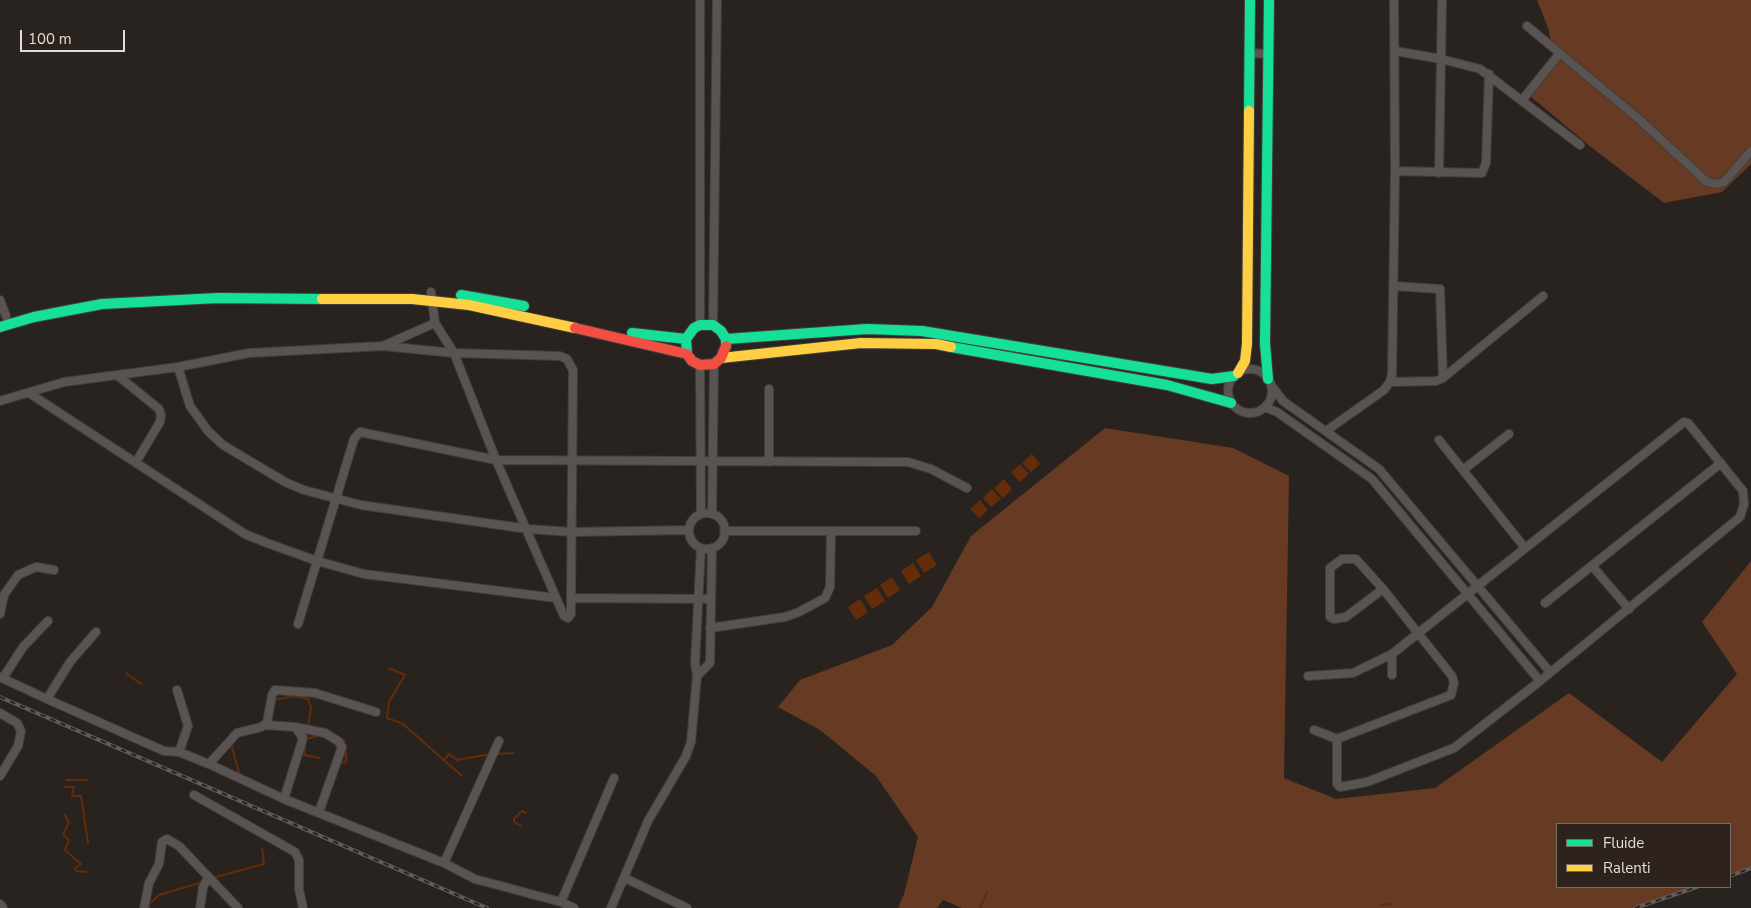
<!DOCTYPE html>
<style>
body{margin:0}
#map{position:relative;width:1751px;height:908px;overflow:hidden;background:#292320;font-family:"Nunito Sans",sans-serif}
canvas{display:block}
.legend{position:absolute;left:1556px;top:823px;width:175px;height:65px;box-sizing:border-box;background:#2d221c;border:1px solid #766c67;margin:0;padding:6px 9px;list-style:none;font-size:15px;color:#e3dcd8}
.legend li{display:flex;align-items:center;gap:10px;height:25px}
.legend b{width:25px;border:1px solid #766c67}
.scale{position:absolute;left:20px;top:30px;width:105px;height:22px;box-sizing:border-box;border:2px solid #e3dcd8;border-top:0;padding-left:6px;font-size:15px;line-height:18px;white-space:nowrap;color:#e3dcd8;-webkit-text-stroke:4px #2d221c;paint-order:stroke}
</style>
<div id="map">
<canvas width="1751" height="908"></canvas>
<ul class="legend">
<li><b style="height:6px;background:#16e098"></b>Fluide</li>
<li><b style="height:6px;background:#ffcf43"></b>Ralenti</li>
</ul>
<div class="scale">100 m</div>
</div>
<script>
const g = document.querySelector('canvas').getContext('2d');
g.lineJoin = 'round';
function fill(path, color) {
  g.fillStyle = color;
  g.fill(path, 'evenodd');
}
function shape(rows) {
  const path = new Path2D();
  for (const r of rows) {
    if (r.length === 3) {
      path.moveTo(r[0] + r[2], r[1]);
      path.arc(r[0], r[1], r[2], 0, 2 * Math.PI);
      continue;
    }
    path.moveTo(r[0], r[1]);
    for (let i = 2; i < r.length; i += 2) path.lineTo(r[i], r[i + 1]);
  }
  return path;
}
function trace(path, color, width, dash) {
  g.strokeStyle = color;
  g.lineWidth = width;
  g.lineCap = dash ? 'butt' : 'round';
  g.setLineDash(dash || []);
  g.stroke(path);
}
const green = shape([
 [1537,0,1751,0,1751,164,1722,192,1664,203,1591,147,1524,91,1554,55,1548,28],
 [1105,428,1233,448,1289,476,1284,778,1336,799,1435,788,1569,693,1662,762,1737,674,1702,622,1751,561,1751,868,1730,876,1730,824,1557,824,1557,887,1697,887,1635,908,962,908,943,900,937,908,898,908,904,894,918,837,876,776,820,730,778,707,800,680,892,645,932,607,971,536]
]);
const water = shape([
 [1032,454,1040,464,1031,472,1022,463],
 [1020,464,1029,474,1019,482,1011,472],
 [1004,479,1012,489,1003,498,994,488],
 [992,489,1001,499,991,507,983,498],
 [980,500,988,510,979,518,970,509],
 [929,552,937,565,924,573,916,560],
 [913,563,921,576,909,584,901,571],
 [892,577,900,590,888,598,880,585],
 [877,588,885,601,872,609,864,596],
 [860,599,868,612,856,620,848,607]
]);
const stream = shape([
 [389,668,405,675,389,702,387,718,403,724,462,776],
 [126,673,141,684],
 [273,700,295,696,308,699,311,708,308,726],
 [307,731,304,755,320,758],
 [338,738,344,740,346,755,346,762,339,763],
 [306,739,321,735],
 [231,744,240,776],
 [496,754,513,753],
 [444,760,449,754,457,760,491,754],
 [66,780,88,780],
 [65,787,74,787,72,796,81,796,88,843],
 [65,815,69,823,63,834,69,840,65,850,81,864,75,868,76,871,88,872],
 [521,826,514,822,514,819,522,811,526,813],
 [212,878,264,864,262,848],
 [1381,905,1392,904],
 [150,908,147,906,159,895,203,882],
 [980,908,987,892]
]);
const street = shape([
 [700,0,700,325],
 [1527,26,1639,119,1707,182,1718,184,1724,182,1751,151],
 [1395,51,1441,59,1480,69,1580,145],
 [1249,53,1268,54],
 [1523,99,1560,53],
 [1395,171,1482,173,1486,163,1489,74],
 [1439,173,1442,0],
 [1394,286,1440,289,1443,378],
 [0,300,6,316],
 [713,325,717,0],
 [385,345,435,323],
 [700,365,701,514],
 [178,367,190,406,208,431,223,445,285,482,304,490,361,505,528,529,572,532,689,530],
 [1250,391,22],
 [117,375,159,409,161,415,160,422,136,462],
 [1390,382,1436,381,1443,378,1543,296],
 [1271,385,1283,401,1379,469,1550,672],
 [769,389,769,462],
 [29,393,245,534,267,543,317,561,364,574,556,598],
 [0,401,64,382,178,367,249,353,383,346,454,353,560,356,567,359,573,370,571,598,571,614,568,618,564,616,496,460,454,353,435,323,431,292],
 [1265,407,1277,412,1372,479,1540,681],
 [1326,431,1384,390,1390,382,1392,374,1395,171,1394,0],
 [1439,440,1525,548],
 [1463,470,1509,434],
 [707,531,18],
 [712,514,714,364],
 [724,531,916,531],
 [1593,567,1629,609],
 [571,598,711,599],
 [1545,603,1721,463],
 [0,614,4,595,18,575,36,567,54,570],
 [298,624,354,439,360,432,496,460,908,462,931,469,967,488],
 [710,628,785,617,799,612,825,598,830,587,831,531],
 [1392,654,1392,675],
 [697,676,710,663,712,548],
 [1308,676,1353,673,1392,654,1684,422,1688,423,1743,491,1744,504,1740,517,1540,681,1454,748,1367,782,1340,787,1337,784,1337,739],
 [0,677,47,699,70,662,96,632],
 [3,678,23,647,48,621],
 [177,690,188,726,179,752],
 [47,699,164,751,179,752,209,764,284,799,444,863,475,879,561,902,574,908],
 [0,713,17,723,21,731,18,746,0,776],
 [265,725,295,727,303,738,284,799],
 [295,727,325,733,338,741,342,747,319,812],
 [1314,730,1337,739,1451,695,1454,683,1452,676,1383,589,1356,559,1342,559,1330,568,1330,617,1334,619,1346,617,1383,589],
 [209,764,237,733,261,727,267,723,272,695,275,690,315,693,376,712],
 [194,795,295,852,299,860,299,889,303,908],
 [444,863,499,741],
 [625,878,687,908],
 [561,902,614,778],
 [0,904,3,908],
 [144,908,149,883,159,864,162,842,167,839,179,846,238,908],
 [200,908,203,887,208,878],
 [611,908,648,821,686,756,691,742,697,676,695,663,701,548]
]);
const fast = shape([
 [1249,111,1250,0],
 [461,295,524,306],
 [0,327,34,317,102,304,218,298,322,299],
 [632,333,686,339],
 [726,339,867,329,922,331,1212,379,1234,376],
 [951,347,1167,385,1231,403],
 [687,354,686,339,694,328,700,325,713,325,721,331,726,339,726,346],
 [1268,379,1265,344,1269,0]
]);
const slow = shape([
 [322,299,412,299,469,305,575,328],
 [721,358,861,343,936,344,951,347],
 [1238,373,1245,361,1247,344,1249,111]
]);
const jam = shape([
 [575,328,687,354,692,361,700,365,714,364,721,358,726,346]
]);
const rail = shape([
 [0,697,487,908],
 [1730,876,1751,868],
 [1635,908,1697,887]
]);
fill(green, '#663a23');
fill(water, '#632d09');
trace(stream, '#632d09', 2);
trace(street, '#433e3c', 10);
trace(fast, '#433e3c', 12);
trace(slow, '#433e3c', 12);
trace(jam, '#433e3c', 12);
trace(street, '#595451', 8);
trace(fast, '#16e098', 10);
trace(slow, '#ffcf43', 10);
trace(jam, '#f24e42', 10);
trace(rail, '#605c5a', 4);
trace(rail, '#2d221c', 2, [5.5]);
</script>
